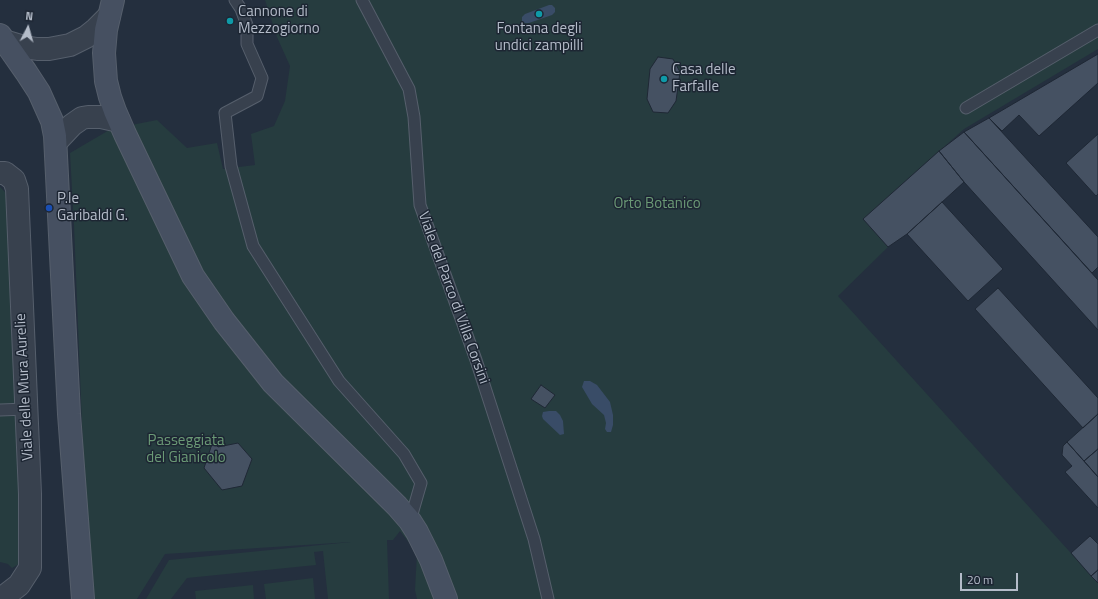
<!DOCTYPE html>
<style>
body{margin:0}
#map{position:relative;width:1098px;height:599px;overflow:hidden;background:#242f3e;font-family:"Titillium Web",sans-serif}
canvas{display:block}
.north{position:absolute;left:8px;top:8px;width:40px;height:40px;-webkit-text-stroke:3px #1d2633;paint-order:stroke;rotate:6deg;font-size:11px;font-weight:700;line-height:16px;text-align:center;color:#b4bcc9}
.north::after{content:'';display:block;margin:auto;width:14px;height:18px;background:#b4bcc9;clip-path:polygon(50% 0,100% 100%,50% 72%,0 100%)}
.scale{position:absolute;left:960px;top:573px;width:58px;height:18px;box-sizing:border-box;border:2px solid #b4bcc9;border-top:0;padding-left:5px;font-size:12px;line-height:14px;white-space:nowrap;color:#b4bcc9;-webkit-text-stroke:3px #1d2633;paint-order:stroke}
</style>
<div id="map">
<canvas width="1098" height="599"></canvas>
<div class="north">N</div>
<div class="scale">20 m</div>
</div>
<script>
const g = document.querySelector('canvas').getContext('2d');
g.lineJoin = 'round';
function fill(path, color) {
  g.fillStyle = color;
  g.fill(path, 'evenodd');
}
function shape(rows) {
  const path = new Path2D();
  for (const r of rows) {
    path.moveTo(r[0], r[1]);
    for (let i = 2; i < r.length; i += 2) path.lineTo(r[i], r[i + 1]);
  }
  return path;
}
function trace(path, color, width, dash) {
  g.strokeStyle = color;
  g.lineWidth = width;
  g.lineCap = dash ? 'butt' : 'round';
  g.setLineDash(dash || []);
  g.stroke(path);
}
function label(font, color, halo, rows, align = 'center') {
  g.font = font + ' "Titillium Web",sans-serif';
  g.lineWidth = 3;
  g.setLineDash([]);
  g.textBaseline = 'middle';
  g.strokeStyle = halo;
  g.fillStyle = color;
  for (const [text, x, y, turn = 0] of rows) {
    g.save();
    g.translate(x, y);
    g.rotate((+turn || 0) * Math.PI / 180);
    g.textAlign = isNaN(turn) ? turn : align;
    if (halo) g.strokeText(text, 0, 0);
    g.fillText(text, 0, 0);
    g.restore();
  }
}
const green = shape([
 [265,0,1098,0,1098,49,964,129,864,219,888,247,838,296,1098,583,1098,599,417,599,415,590,417,553,400,531,393,540,387,540,389,599,328,599,323,551,314,552,316,565,187,578,171,599,146,599,169,560,351,542,165,554,137,599,89,599,74,225,70,153,111,129,157,120,187,148,217,143,223,169,255,165,251,134,274,126,285,101,290,66,277,37],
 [0,187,5,192,7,201,22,498,19,564,12,568,8,564,0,562],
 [313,578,315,599,266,599,264,584],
 [253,585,254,599,196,599,195,591]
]);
const water = shape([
 [549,5,552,5,555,8,555,12,552,15,529,23,525,23,522,21,522,17,525,14],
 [584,381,590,381,597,385,610,402,613,415,613,425,611,432,607,432,605,429,606,423,604,415,592,404,582,387],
 [549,411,556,411,560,415,563,421,564,434,560,435,543,419,542,416,543,412]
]);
const building = shape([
 [1098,54,1098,83,1039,136,1019,115,1002,131,989,118,1098,54],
 [658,57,673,59,680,72,676,101,668,113,653,112,647,99,650,69,658,57],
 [989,118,1098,237,1098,267,1092,273,964,132,989,118],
 [964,132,1098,280,1098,330,964,182,939,151,964,132],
 [1098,134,1098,194,1096,196,1066,163,1098,134],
 [939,151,964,182,907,234,888,247,863,219,939,151],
 [942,202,1003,269,968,301,907,234,942,202],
 [998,288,1098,398,1098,414,1083,428,975,309,998,288],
 [541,385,555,395,545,408,531,399,541,385],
 [1098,414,1098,449,1084,461,1067,442,1098,414],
 [213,441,218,447,238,443,252,459,242,486,222,490,204,468,213,441],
 [1067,442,1098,477,1098,508,1065,472,1072,466,1062,455,1063,446,1067,442],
 [1098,449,1098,477,1084,461,1098,449],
 [1090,536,1098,544,1098,570,1091,576,1071,553,1090,536],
 [1098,570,1098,583,1091,576,1098,570]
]);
const lane = shape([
 [235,0,241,9,247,25,247,44,262,78,257,96,225,113,231,166,253,246,339,381,404,454,421,483,410,521],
 [362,0,409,89,414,117,420,205,476,360,534,539,548,599],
 [966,108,1098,30],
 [0,410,26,409]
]);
const street = shape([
 [4,41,24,47,37,49,49,49,70,45,86,37,96,29,109,16],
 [56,142,72,125,82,118,88,117,101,117,119,121],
 [0,173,5,173,14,180,17,189,30,494,30,568,19,585,6,595,0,598]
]);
const secondary = shape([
 [113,0,106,30,104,53,106,81,110,97,115,111,125,134,193,276,224,321,273,383,397,506,410,521,417,532,431,560,446,599],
 [0,35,26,72,39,92,52,121,55,136,69,414,83,599]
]);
const markers = [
 [539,14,4,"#0f9aa8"],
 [230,21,4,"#0f9aa8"],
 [664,79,4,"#0f9aa8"],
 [49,208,4,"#1a4fb4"]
];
const poiNames = [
 ["Cannone di",238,12],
 ["Mezzogiorno",238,29],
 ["Fontana degli",539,29,"center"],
 ["undici zampilli",539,46,"center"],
 ["Casa delle",672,70],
 ["Farfalle",672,87],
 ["P.le",57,199],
 ["Garibaldi G.",57,216]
];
const parkNames = [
 ["Orto Botanico",657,204],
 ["Passeggiata",186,441],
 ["del Gianicolo",186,458]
];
const streetNames = [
 ["Viale del Parco di Villa Corsini",453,298,70],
 ["Viale delle Mura Aurelie",25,387,-93]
];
fill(green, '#263c3f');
fill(water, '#394c67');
fill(building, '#455162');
trace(building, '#1f2835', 1);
trace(lane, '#565f6c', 13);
trace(street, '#565f6c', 24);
trace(secondary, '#565f6c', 24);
trace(lane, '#38414e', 11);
trace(street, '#38414e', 22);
trace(secondary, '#465061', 22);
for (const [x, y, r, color] of markers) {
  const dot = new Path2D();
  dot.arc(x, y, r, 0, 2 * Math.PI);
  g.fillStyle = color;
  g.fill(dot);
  trace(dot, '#1d2633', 1.5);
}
label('15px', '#b4bcc9', '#1d2633', poiNames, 'left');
label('15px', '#6b9a76', '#1d2633', parkNames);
label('15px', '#b4bcc9', '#1d2633', streetNames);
</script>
